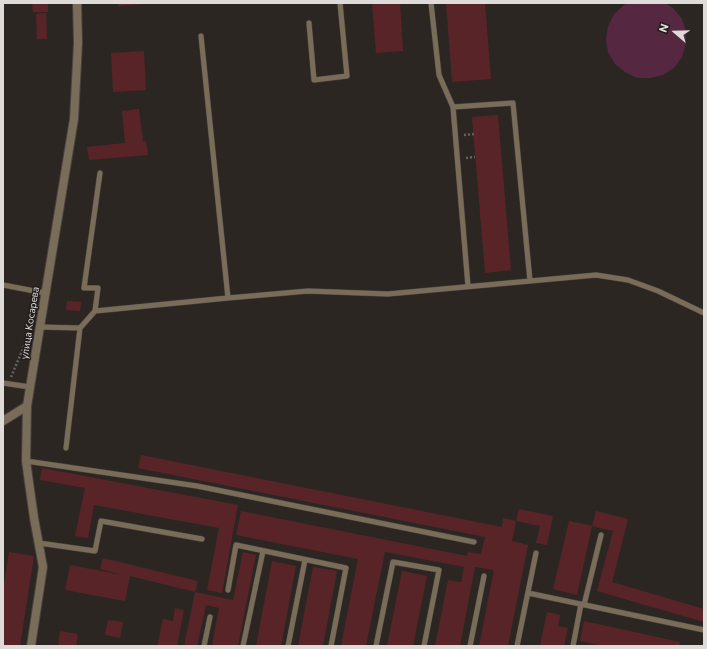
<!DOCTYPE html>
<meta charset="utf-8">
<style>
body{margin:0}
#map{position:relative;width:707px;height:649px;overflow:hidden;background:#2c2623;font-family:Commissioner,sans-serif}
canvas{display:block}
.frame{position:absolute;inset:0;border:4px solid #dfdbd9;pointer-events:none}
.north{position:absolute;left:655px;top:12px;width:40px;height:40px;-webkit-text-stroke:3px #221d1a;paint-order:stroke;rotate:290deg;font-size:11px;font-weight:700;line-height:16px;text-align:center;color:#dfdbd9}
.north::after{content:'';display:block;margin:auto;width:14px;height:18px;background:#dfdbd9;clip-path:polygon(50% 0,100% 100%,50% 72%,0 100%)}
</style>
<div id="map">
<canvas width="707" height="649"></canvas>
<div class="frame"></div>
<div class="north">N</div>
</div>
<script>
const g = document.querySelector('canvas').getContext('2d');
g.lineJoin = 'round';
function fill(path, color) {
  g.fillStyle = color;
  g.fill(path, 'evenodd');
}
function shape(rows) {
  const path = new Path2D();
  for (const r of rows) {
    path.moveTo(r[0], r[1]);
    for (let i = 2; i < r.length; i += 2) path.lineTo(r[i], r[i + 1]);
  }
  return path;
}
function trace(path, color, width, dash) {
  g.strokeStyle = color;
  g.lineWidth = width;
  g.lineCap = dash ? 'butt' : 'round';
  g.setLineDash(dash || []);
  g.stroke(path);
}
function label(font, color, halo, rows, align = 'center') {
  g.font = font + ' Commissioner,sans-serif';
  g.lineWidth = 3;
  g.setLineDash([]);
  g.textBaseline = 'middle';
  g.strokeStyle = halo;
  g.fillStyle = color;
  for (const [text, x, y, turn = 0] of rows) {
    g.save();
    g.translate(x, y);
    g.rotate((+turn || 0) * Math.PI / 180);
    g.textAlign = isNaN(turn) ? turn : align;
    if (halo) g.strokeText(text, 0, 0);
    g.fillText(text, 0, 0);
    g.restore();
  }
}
const water = shape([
 [628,3,665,3,673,8,682,19,686,31,686,44,682,57,674,68,663,75,650,78,637,78,625,72,615,64,608,52,606,39,608,26,614,14,624,5]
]);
const building = shape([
 [32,3,48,3,48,12,33,12],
 [118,3,144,3,144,4,118,6],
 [372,3,400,3,403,51,376,53],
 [446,3,485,3,491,79,452,82],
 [46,13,47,39,37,39,36,14],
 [144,51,146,90,113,92,111,53],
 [139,109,143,142,146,141,148,155,89,160,87,147,125,143,122,111],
 [498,115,511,270,485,273,472,117],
 [67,301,81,302,80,311,66,310],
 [141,455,502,527,503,518,516,521,512,541,528,545,508,646,479,646,494,570,475,567,460,646,435,646,448,580,461,582,464,567,385,552,366,646,341,646,358,559,236,535,241,511,467,556,468,552,481,554,485,537,138,468],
 [42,468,238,505,222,593,207,590,219,528,94,505,88,538,75,536,85,488,40,480],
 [519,509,553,516,547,545,536,543,540,526,516,521],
 [596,511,628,519,612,582,704,609,704,622,597,591,613,531,592,526],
 [569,521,592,526,577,595,553,589],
 [9,552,34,556,20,646,3,646,3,590],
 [243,552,256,555,238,646,212,646,219,608,206,605,197,646,184,646,195,592,233,600],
 [103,558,198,581,195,592,130,576,125,601,65,590,70,565,122,575,100,569],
 [272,561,296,566,281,646,256,646],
 [313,567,337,571,323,646,298,646],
 [402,571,427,576,413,646,387,646],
 [175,608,184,610,177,646,157,646,163,619,173,621],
 [547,612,560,615,558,626,568,628,564,646,540,646],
 [108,620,123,622,120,638,105,635],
 [584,621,680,642,679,646,603,646,580,641],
 [60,631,78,634,76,646,58,646]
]);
const path = shape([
 [464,135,474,134],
 [466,158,475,157],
 [11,377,25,344,27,335]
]);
const service = shape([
 [431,3,439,75,453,107,468,286],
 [309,23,314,80,347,76,340,3],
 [201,36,228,298,308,291,388,294,596,275,628,280,658,291,704,313],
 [453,107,513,103,530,281],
 [3,285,45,293],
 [95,311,228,298],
 [40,327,80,328,66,448],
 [80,328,95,311,98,288,84,288,100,173],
 [3,383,30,387],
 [26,461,197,486,474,542],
 [39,543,95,551,101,521,202,539],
 [228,590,236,545,346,568,331,646],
 [528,593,704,630],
 [584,605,601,535],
 [204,646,210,617],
 [243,646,263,551],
 [288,646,305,560],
 [376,646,393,562,439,570,424,646],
 [470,646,484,576],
 [517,646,536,553],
 [573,646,581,604]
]);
const minor = shape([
 [3,421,27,406],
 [31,646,43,567,34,518,26,461,27,406,74,119,78,43,77,3]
]);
const streetNames = [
 ["улица Косарева",30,323,-81]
];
fill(water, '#552741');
fill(building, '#592428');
trace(service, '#494340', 6);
trace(minor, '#494340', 10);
trace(path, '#66615e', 2.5, [2, 2]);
trace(service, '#796c58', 5);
trace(minor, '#796c58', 8);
label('10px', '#dfdbd9', '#221d1a', streetNames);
</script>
